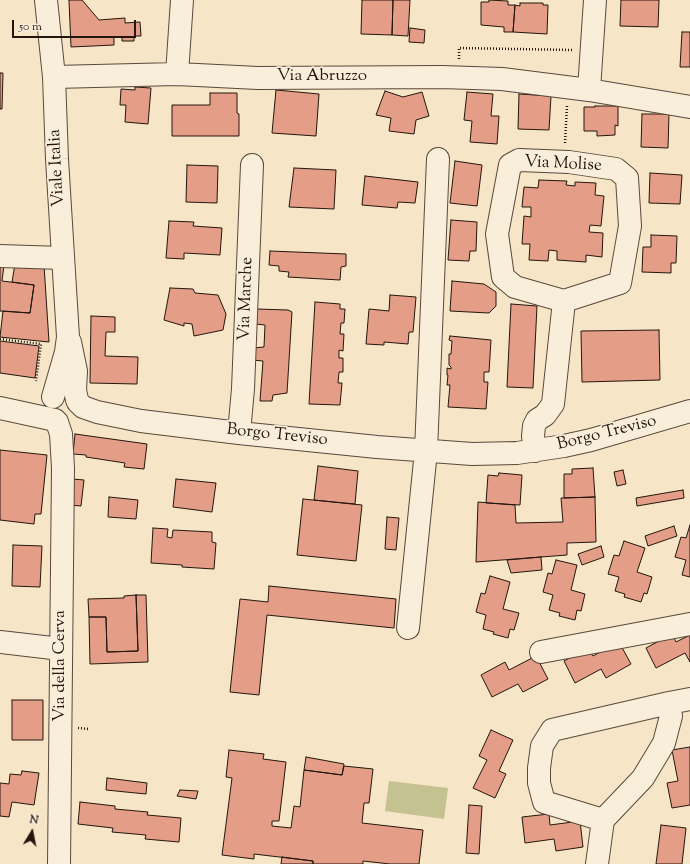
<!DOCTYPE html>
<style>
body{margin:0}
#map{position:relative;width:690px;height:864px;overflow:hidden;background:#f6e5c6;font-family:"Sorts Mill Goudy",serif}
canvas{display:block}
.north{position:absolute;left:12px;top:812px;width:40px;height:40px;-webkit-text-stroke:3px #f9eeda;paint-order:stroke;rotate:10deg;font-size:11px;font-weight:700;line-height:16px;text-align:center;color:#24150d}
.north::after{content:'';display:block;margin:auto;width:14px;height:18px;background:#24150d;clip-path:polygon(50% 0,100% 100%,50% 72%,0 100%)}
.scale{position:absolute;left:12px;top:20px;width:124px;height:18px;box-sizing:border-box;border:2px solid #24150d;border-top:0;padding-left:5px;font-size:12px;line-height:14px;white-space:nowrap;color:#24150d;-webkit-text-stroke:3px #f9eeda;paint-order:stroke}
</style>
<div id="map">
<canvas width="690" height="864"></canvas>
<div class="north">N</div>
<div class="scale">50 m</div>
</div>
<script>
const g = document.querySelector('canvas').getContext('2d');
g.lineJoin = 'round';
function fill(path, color) {
  g.fillStyle = color;
  g.fill(path, 'evenodd');
}
function shape(rows) {
  const path = new Path2D();
  for (const r of rows) {
    path.moveTo(r[0], r[1]);
    for (let i = 2; i < r.length; i += 2) path.lineTo(r[i], r[i + 1]);
  }
  return path;
}
function trace(path, color, width, dash) {
  g.strokeStyle = color;
  g.lineWidth = width;
  g.lineCap = dash ? 'butt' : 'round';
  g.setLineDash(dash || []);
  g.stroke(path);
}
function label(font, color, halo, rows, align = 'center') {
  g.font = font + ' "Sorts Mill Goudy",serif';
  g.lineWidth = 3.5;
  g.setLineDash([]);
  g.textBaseline = 'middle';
  g.strokeStyle = halo;
  g.fillStyle = color;
  for (const [text, x, y, turn = 0] of rows) {
    g.save();
    g.translate(x, y);
    g.rotate((+turn || 0) * Math.PI / 180);
    g.textAlign = isNaN(turn) ? turn : align;
    if (halo) g.strokeText(text, 0, 0);
    g.fillText(text, 0, 0);
    g.restore();
  }
}
const green = shape([
 [389,781,448,788,444,819,385,811]
]);
const building = shape([
 [69,0,82,0,99,20,125,18,125,23,140,22,141,36,134,36,134,41,122,41,122,37,114,37,114,45,71,47,69,0],
 [362,0,393,0,392,35,361,34,362,0],
 [393,0,410,0,408,36,392,35,393,0],
 [489,0,508,1,508,5,515,5,513,32,504,32,504,27,481,25,481,2,489,2,489,0],
 [621,0,659,0,658,27,620,26,621,0],
 [520,3,543,3,543,5,548,5,547,34,513,32,515,5,520,6,520,3],
 [410,28,425,30,424,43,409,42,410,28],
 [682,32,690,32,690,67,680,67,682,32],
 [0,73,3,73,2,109,0,109,0,73],
 [135,87,151,88,148,124,125,122,126,105,120,105,121,89,135,90,135,87],
 [276,90,319,94,316,136,272,133,276,90],
 [385,91,403,97,422,92,429,116,416,120,414,134,389,131,391,118,376,115,385,91],
 [467,92,493,94,491,116,499,116,497,144,470,142,472,121,464,120,467,92],
 [210,93,237,93,237,113,239,114,239,136,172,136,172,105,210,105,210,93],
 [519,94,551,96,549,130,518,129,519,94],
 [595,106,618,106,618,126,615,125,615,135,597,136,597,131,584,131,584,107,595,107,595,106],
 [642,114,669,114,668,148,641,147,642,114],
 [455,161,482,165,477,206,450,203,455,161],
 [187,165,218,166,217,203,186,202,187,165],
 [294,168,336,170,334,209,289,207,294,168],
 [650,173,682,175,680,204,649,203,650,173],
 [365,176,418,182,415,203,398,202,397,208,362,205,365,176],
 [539,180,567,181,566,185,575,186,575,182,596,183,595,195,604,196,601,226,590,225,589,232,603,233,602,257,586,255,586,262,557,260,557,251,549,250,548,261,529,260,530,244,522,244,524,216,531,217,531,207,522,207,524,187,538,188,539,180],
 [451,220,477,222,476,251,470,251,469,261,448,260,451,220],
 [169,221,194,222,193,226,222,228,220,255,184,253,184,259,166,258,169,221],
 [651,235,677,236,676,263,671,263,671,273,642,272,643,247,651,247,651,235],
 [270,251,346,254,346,266,341,267,340,280,288,277,289,272,279,271,279,266,269,265,270,251],
 [15,264,44,265,49,342,0,337,3,311,30,313,34,285,12,282,15,264],
 [0,265,4,265,2,281,34,285,30,313,0,311,0,265],
 [452,281,484,284,496,292,496,306,489,313,450,311,452,281],
 [170,288,193,289,195,293,218,295,226,314,223,330,194,336,192,324,184,323,184,326,164,320,170,288],
 [390,295,416,297,413,332,409,332,408,344,384,342,384,345,366,344,369,309,389,311,390,295],
 [315,302,340,304,340,309,345,309,344,323,341,323,340,334,344,334,343,351,339,350,339,358,343,358,343,372,339,372,338,383,342,383,340,405,309,404,315,302],
 [511,304,537,306,533,388,507,387,511,304],
 [256,309,288,310,292,312,287,393,273,395,272,401,260,401,263,361,253,360,253,348,264,347,265,325,255,324,256,309],
 [91,316,115,317,115,332,106,332,105,356,138,357,137,384,90,383,91,316],
 [659,330,660,380,582,382,581,331,659,330],
 [450,336,491,340,489,372,484,372,484,382,488,382,486,409,448,407,450,385,447,385,448,375,447,375,447,368,451,369,451,367,449,365,449,354,451,354,452,341,449,340,450,336],
 [0,341,39,346,35,378,0,373,0,341],
 [75,434,147,444,144,469,124,467,125,463,86,457,86,455,73,454,75,434],
 [0,450,47,455,41,514,35,514,34,524,0,520,0,450],
 [318,466,358,471,355,504,314,500,318,466],
 [593,468,595,497,564,498,564,474,572,474,572,469,593,468],
 [623,470,626,484,617,486,614,472,623,470],
 [499,473,522,475,520,505,486,503,488,475,498,476,499,473],
 [72,479,84,480,81,506,69,505,72,479],
 [176,479,216,483,212,512,173,507,176,479],
 [683,490,684,498,637,506,636,498,683,490],
 [109,497,138,500,136,519,108,517,109,497],
 [595,497,596,542,567,543,567,555,476,562,478,502,515,505,516,523,563,522,561,498,595,497],
 [303,499,362,505,356,561,297,555,303,499],
 [387,517,399,518,396,550,385,549,387,517],
 [690,525,690,577,682,575,686,560,675,557,681,537,686,538,690,525],
 [674,526,677,536,648,546,645,536,674,526],
 [153,528,168,529,167,537,172,538,173,530,212,532,212,542,216,543,214,569,182,567,182,565,151,563,153,528],
 [624,541,645,548,637,572,652,577,647,594,644,593,641,602,624,597,625,594,615,591,619,577,608,574,614,555,619,556,624,541],
 [13,545,42,546,40,587,12,586,13,545],
 [601,546,604,557,582,565,578,554,601,546],
 [541,557,542,570,511,573,507,560,541,557],
 [556,560,577,565,571,590,585,594,581,611,577,610,575,620,559,616,560,613,549,610,553,595,543,592,548,573,552,574,556,560],
 [490,576,510,582,503,609,519,613,514,630,510,629,508,638,493,634,494,632,483,629,486,615,476,612,481,593,485,594,490,576],
 [269,586,396,599,394,628,267,615,259,695,230,692,240,599,268,602,269,586],
 [136,595,138,651,107,652,106,617,89,617,88,599,124,598,124,596,136,595],
 [136,595,146,595,148,662,90,664,89,617,106,617,107,652,138,651,136,595],
 [672,634,676,642,690,635,690,662,685,653,656,668,646,648,672,634],
 [619,642,631,664,606,678,601,669,575,683,564,661,588,648,593,656,619,642],
 [536,656,548,679,523,692,518,684,492,697,481,675,505,662,509,670,536,656],
 [12,700,43,700,43,740,12,740,12,700],
 [491,730,513,740,499,771,506,774,495,798,473,788,487,760,479,756,491,730],
 [690,747,690,805,672,808,667,783,678,781,672,750,690,747],
 [229,750,264,754,263,759,286,762,279,821,272,821,272,826,291,828,294,806,300,807,304,770,342,775,344,766,373,769,369,803,364,803,362,823,423,830,419,864,390,864,363,861,363,864,313,864,313,861,254,854,254,859,222,855,232,778,226,777,229,750],
 [306,757,344,764,342,775,304,770,306,757],
 [22,771,39,773,34,805,12,802,9,817,0,816,0,783,9,784,10,774,21,775,22,771],
 [107,778,147,783,146,794,106,790,107,778],
 [180,790,198,791,196,799,177,796,180,790],
 [80,802,115,806,115,809,148,812,147,815,181,818,179,842,145,839,146,835,112,832,113,828,78,824,80,802],
 [469,805,482,806,479,854,466,853,469,805],
 [549,814,550,825,580,821,583,847,556,851,554,839,525,843,522,817,549,814],
 [661,825,686,828,682,864,656,864,661,825],
 [282,857,313,861,313,864,281,864,282,857]
]);
const path = shape([
 [459,59,459,48,573,50],
 [565,143,567,106],
 [0,339,41,344,36,381],
 [78,728,89,729]
]);
const minor = shape([
 [46,0,54,77,57,159,68,337,66,352,53,397],
 [177,74,182,0],
 [54,77,177,74,258,78,442,77,502,79,589,90,690,107],
 [589,90,595,0],
 [0,256,62,258],
 [70,342,76,371,75,390,77,400],
 [78,402,83,407,97,412,141,421,239,433,377,447,472,454,517,453,564,446,591,440,690,411],
 [0,408,55,420],
 [57,422,61,434,63,468,59,864],
 [239,433,243,389,252,165],
 [535,451,533,436,534,426,537,420,545,415,553,404,564,301,620,283,630,226,627,178,616,169,569,162,519,160,510,165,497,234,503,277,515,287,564,301],
 [408,628,426,451,438,159],
 [0,642,61,649],
 [541,652,690,624],
 [603,820,544,802,539,783,539,768,542,746,552,730,669,703],
 [597,864,603,820,643,778,664,743,671,716,669,703,690,699]
]);
const streetNames = [
 ["Via Abruzzo",322,77],
 ["Via Molise",563,165,3],
 ["Viale Italia",58,168,-93],
 ["Via Marche",247,299,-88],
 ["Borgo Treviso",607,434,-14],
 ["Borgo Treviso",277,436,6],
 ["Via della Cerva",61,666,-90]
];
fill(green, '#c3c290');
fill(building, '#e49e87');
trace(building, '#24150d', 1);
trace(minor, '#58493b', 24);
trace(path, '#24150d', 2.5, [1, 2]);
trace(minor, '#f9eeda', 22);
label('17px', '#24150d', '#f9eeda', streetNames);
</script>
